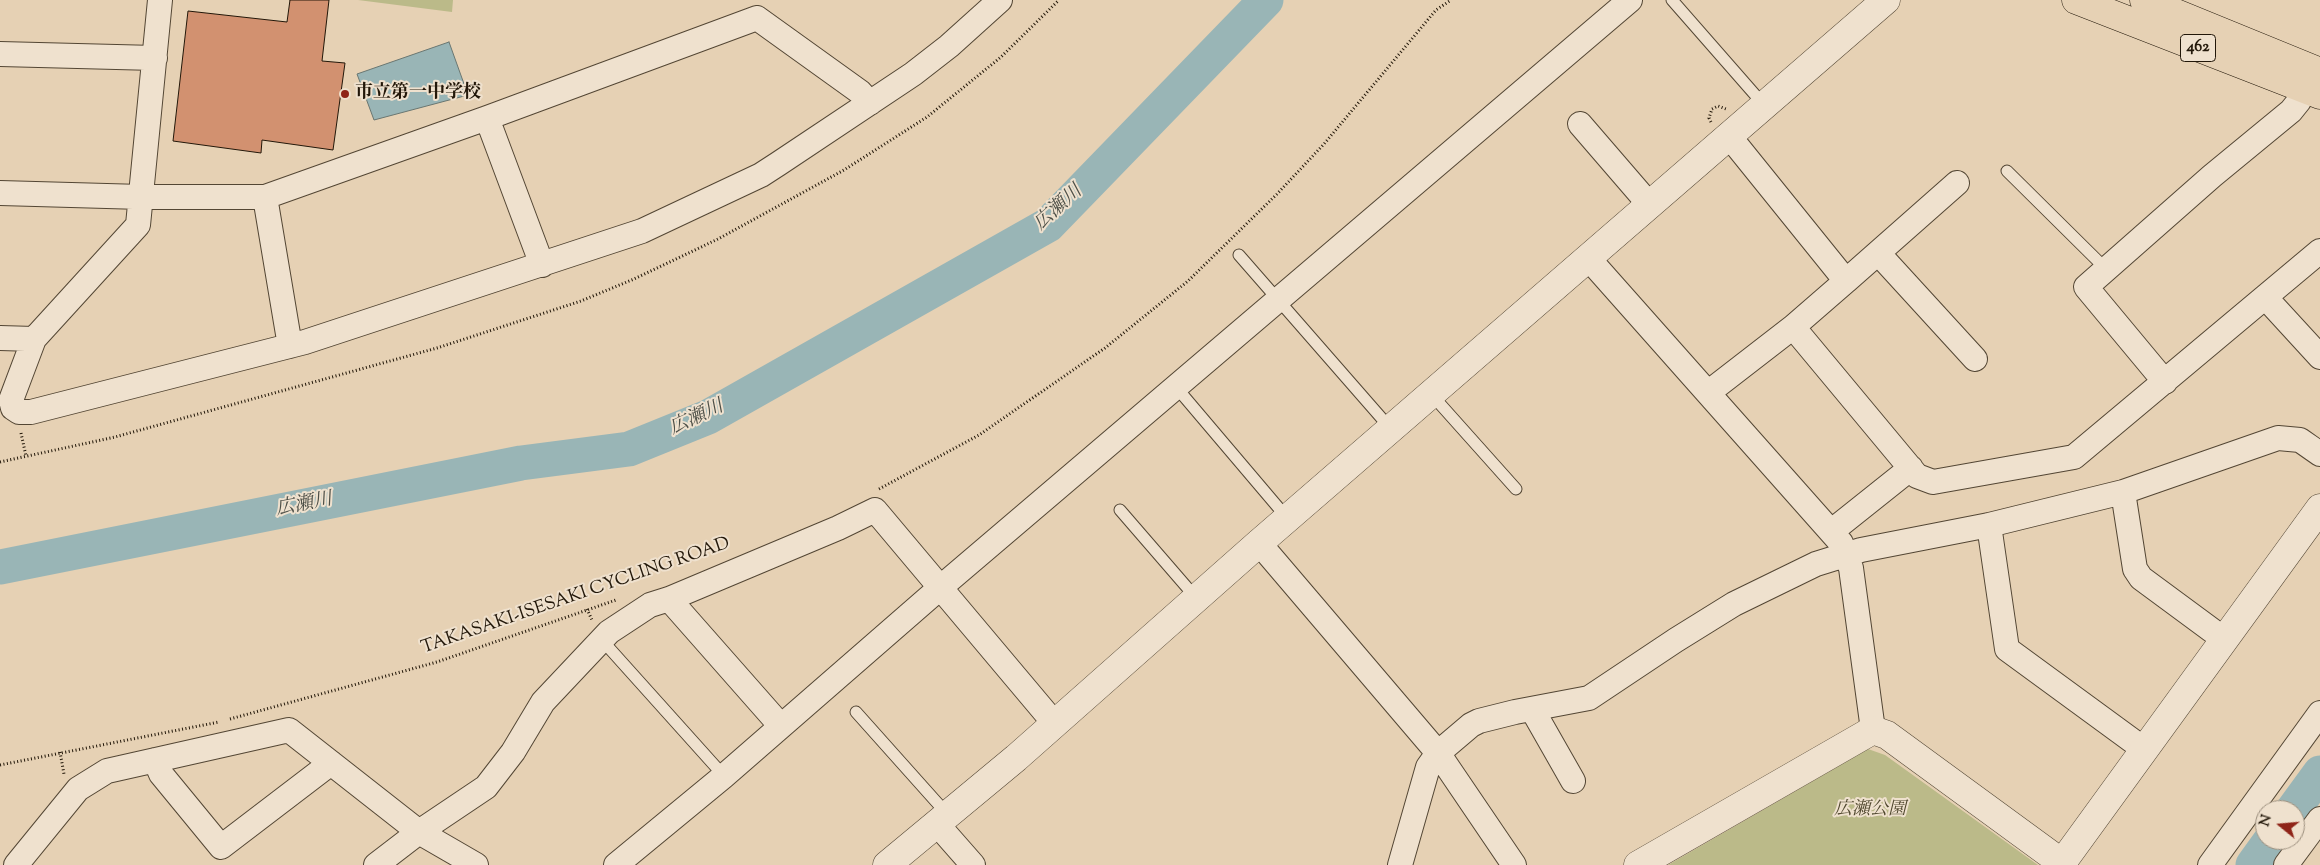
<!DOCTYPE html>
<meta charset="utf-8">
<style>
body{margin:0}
#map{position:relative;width:2320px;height:865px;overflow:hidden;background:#e6d1b4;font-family:"Sorts Mill Goudy",serif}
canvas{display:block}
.north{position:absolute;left:2255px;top:800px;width:50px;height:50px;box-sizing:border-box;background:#efe1ce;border:1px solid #9d907f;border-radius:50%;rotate:287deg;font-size:14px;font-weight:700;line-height:20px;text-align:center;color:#221709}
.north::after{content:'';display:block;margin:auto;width:18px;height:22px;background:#8f2418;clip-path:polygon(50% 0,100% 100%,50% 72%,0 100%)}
</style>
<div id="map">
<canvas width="2320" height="865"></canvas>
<div class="north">N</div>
</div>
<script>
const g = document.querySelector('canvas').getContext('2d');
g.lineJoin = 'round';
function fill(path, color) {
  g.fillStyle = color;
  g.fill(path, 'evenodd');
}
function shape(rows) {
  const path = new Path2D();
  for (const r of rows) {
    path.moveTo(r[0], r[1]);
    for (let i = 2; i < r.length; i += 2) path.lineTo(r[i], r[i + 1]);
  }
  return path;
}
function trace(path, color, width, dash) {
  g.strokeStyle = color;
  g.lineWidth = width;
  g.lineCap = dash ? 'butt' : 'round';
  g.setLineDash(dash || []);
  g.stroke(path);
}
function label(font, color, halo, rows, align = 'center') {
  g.font = font + ' "Sorts Mill Goudy","Noto Serif JP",serif';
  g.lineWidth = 4;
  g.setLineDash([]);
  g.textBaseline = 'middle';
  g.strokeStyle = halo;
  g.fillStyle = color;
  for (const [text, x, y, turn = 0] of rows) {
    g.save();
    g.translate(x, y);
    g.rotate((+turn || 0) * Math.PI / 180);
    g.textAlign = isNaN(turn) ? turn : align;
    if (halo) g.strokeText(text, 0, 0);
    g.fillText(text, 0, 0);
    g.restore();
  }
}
const green = shape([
 [358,0,453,0,452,12],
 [1868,749,1885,755,2038,865,1668,865]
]);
const water = shape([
 [449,42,468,95,374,120,357,74,449,42]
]);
const river = shape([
 [0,567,521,463,629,449,708,417,1048,225,1266,0],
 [2293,810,2320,773],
 [2253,865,2271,840]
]);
const building = shape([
 [290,0,329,0,322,61,345,63,333,150,262,140,261,153,173,141,188,11,287,22,290,0]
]);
const path = shape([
 [1711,122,1709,118,1712,109,1718,106,1726,109],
 [21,433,26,456],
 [0,462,115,437,437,348,581,301,634,279,718,239,844,170,927,117,1001,57,1059,0],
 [879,489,979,435,1105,348,1188,281,1277,194,1324,144,1436,10,1451,0],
 [587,609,592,620],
 [230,719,437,662,616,600],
 [60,752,64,774],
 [0,765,219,722]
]);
const service = shape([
 [1672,0,1764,105],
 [2007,171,2106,269],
 [1239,255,1391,429],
 [1176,387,1288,519],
 [1432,395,1516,489],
 [1120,510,1197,599],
 [601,639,724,776],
 [856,712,948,815]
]);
const minor = shape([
 [160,0,138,225,34,339,11,400,13,408,19,412,31,412,305,342,642,231,761,175,778,164,913,74,949,46,1000,0],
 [757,18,860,92,870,103],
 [0,54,155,58],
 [487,118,542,265],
 [1580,124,1649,204],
 [1729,136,1846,281,1793,327,1917,476,1933,482,2074,457,2320,251],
 [0,193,142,197,265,197,487,118,757,18],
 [265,197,290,346],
 [1878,253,1975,359],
 [1589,259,1841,543,1851,568,1873,730],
 [1846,281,1957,183],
 [2265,297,2320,357],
 [0,338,34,339],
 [2165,382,2086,287,2212,176,2291,111,2299,101,2305,89],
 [1709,392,1793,327],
 [2123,492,2135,569,2141,578,2225,640],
 [1989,525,2007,649,2145,750],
 [1832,531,1911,468],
 [1259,543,1438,753,1514,865],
 [669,599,780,725],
 [1532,709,1573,781],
 [155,760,161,774,221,847,331,763],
 [937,824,973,865],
 [16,865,78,789,107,771,289,730,419,832,376,865],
 [476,865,419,832,486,787,513,752,543,702,609,632,650,605,669,599,838,528,875,510,1055,724],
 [616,865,724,776,941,587,1630,0],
 [1400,865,1428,767,1438,753,1471,725,1479,721,1515,712,1589,698,1676,640,1734,604,1816,564,1861,550,1989,525,2123,492,2278,438,2300,440,2320,454],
 [2210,865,2320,713],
 [2286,865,2320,819]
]);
const tertiary = shape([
 [887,865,1016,758,1259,543,1886,0],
 [1638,865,1873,730,1887,735,2062,863,2320,508]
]);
const trunk = shape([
 [2076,0,2320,95],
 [2144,0,2320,72]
]);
const markers = [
 [345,94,5,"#8f2418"]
];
const shields = [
 [2198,48,35]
];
const shieldNames = [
 ["462",2198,48]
];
const poiNames = [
 ["市立第一中学校",355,94]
];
const streetNames = [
 ["TAKASAKI-ISESAKI CYCLING ROAD",576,597,-19]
];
const parkNames = [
 ["広瀬公園",1870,811]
];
const waterNames = [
 ["広瀬川",1059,209,-42],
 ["広瀬川",697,419,-25],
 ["広瀬川",304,506,-11]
];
fill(green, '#bbba89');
fill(water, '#99b5b6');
trace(water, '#697671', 1);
trace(river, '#99b5b6', 35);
fill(building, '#d29170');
trace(building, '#221709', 1);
trace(service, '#534634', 13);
trace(minor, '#534634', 26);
trace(tertiary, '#534634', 29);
trace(trunk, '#221709', 29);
trace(path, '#221709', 3, [1, 2.5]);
trace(service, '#efe1ce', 11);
trace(minor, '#efe1ce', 24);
trace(tertiary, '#efe1ce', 28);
trace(trunk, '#e6d1b4', 28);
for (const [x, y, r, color] of markers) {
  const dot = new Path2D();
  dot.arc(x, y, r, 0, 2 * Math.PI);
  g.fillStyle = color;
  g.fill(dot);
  trace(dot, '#efe1ce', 2);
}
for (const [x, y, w] of shields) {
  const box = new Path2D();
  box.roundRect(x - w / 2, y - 13.5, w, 27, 4);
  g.fillStyle = '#efe1ce';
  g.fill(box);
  trace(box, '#221709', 1);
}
label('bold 16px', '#221709', null, shieldNames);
label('bold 18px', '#221709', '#efe1ce', poiNames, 'left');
label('18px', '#221709', '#efe1ce', streetNames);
label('italic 18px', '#50482f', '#efe1ce', parkNames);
label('italic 19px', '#4c4e46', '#efe1ce', waterNames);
</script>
